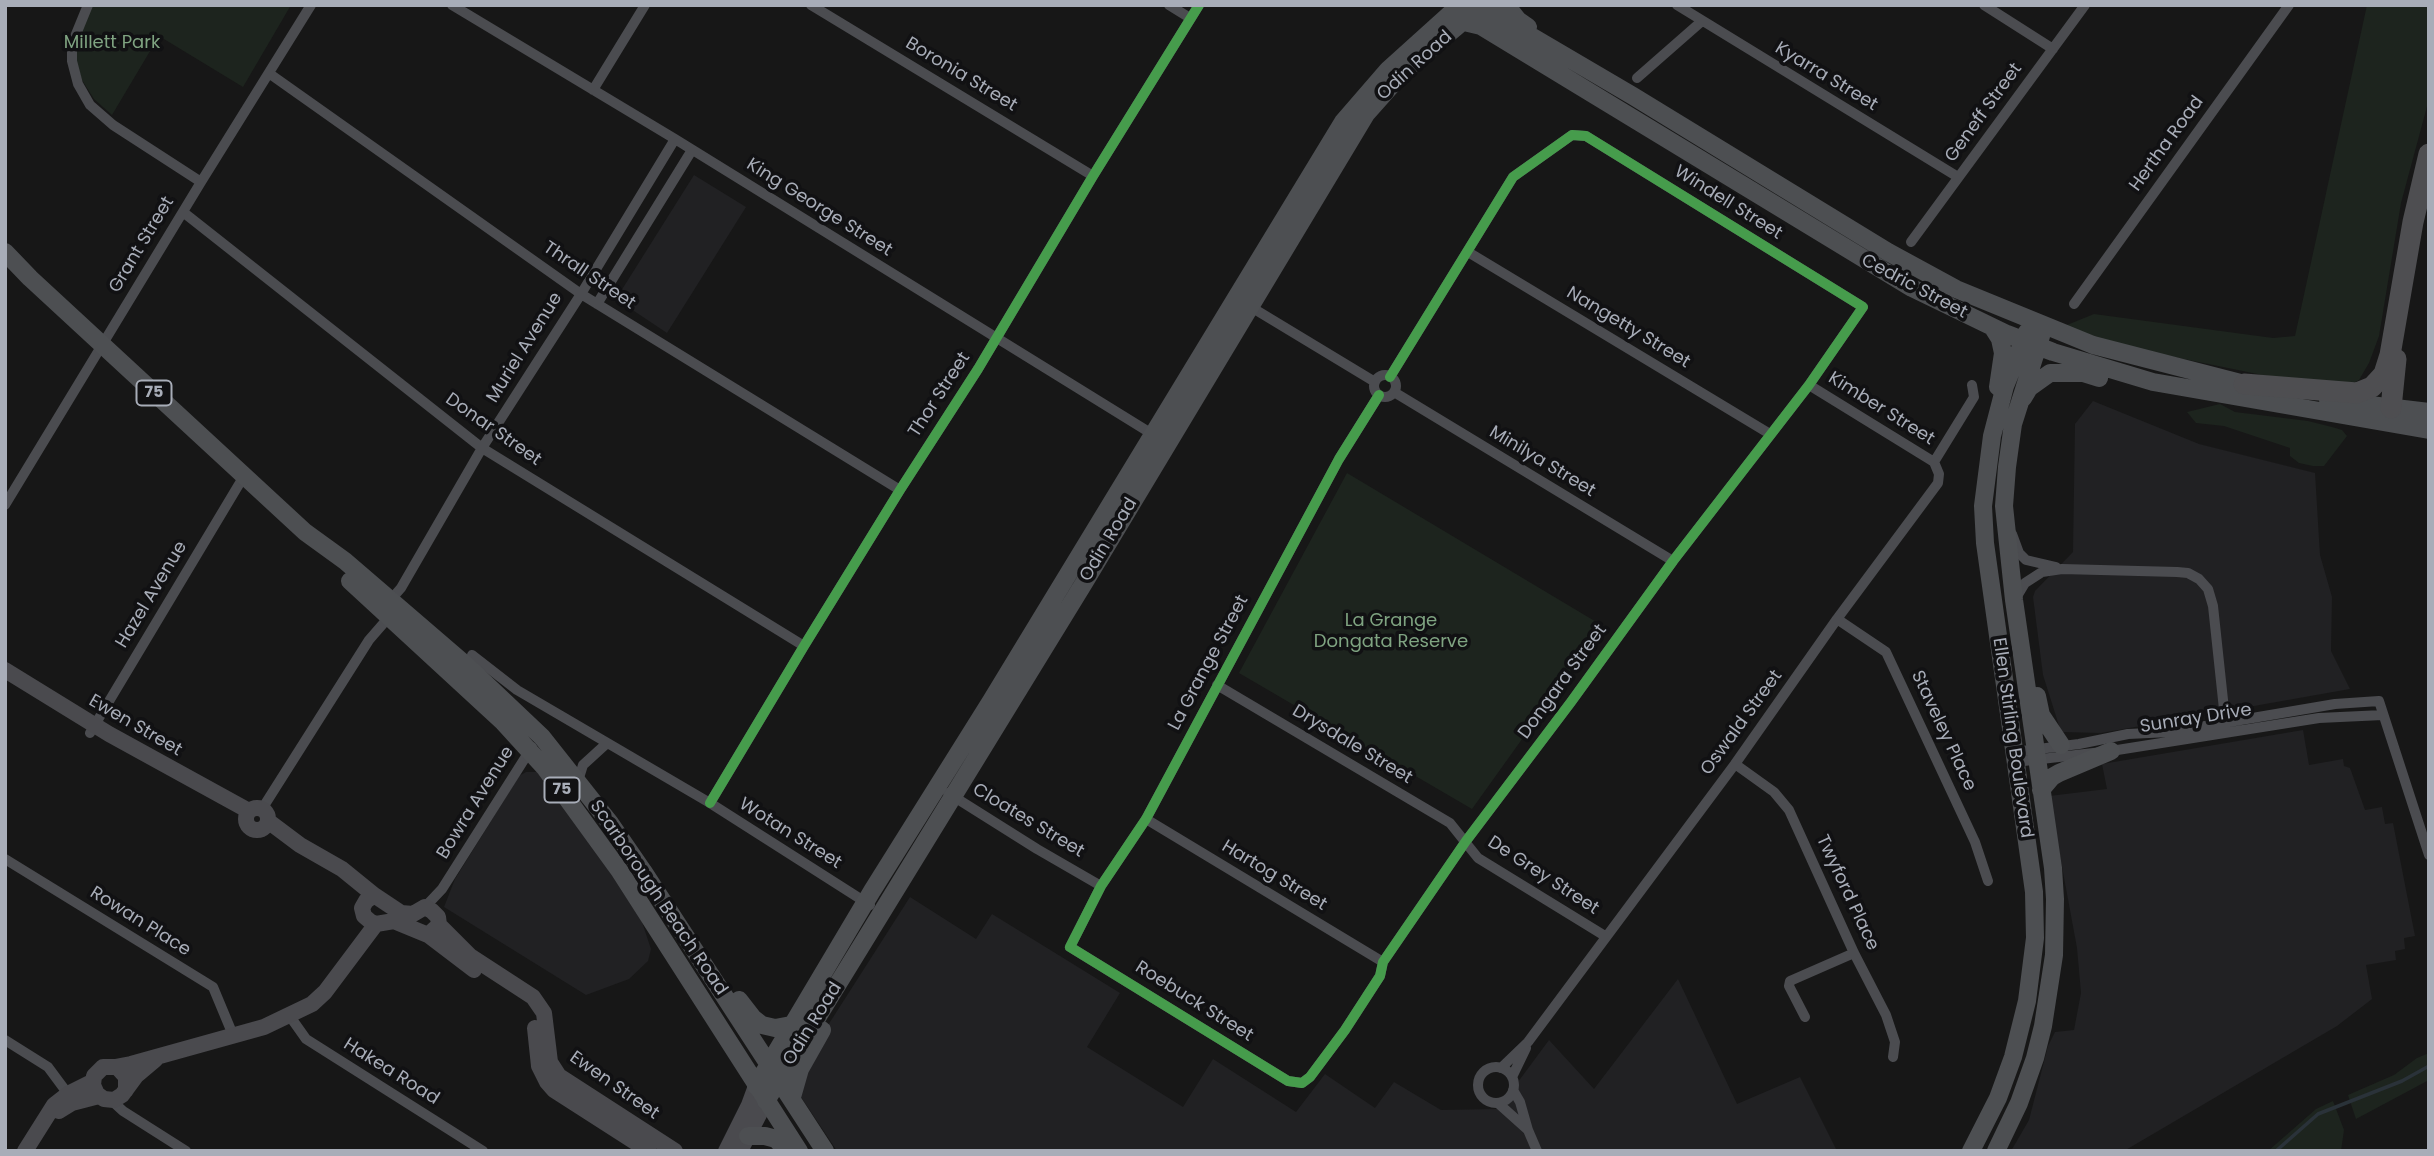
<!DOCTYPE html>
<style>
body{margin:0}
#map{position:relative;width:2434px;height:1156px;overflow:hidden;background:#171717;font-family:Poppins,sans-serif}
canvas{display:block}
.frame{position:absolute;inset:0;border:7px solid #a8adb8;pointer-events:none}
</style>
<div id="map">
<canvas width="2434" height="1156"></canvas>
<div class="frame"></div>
</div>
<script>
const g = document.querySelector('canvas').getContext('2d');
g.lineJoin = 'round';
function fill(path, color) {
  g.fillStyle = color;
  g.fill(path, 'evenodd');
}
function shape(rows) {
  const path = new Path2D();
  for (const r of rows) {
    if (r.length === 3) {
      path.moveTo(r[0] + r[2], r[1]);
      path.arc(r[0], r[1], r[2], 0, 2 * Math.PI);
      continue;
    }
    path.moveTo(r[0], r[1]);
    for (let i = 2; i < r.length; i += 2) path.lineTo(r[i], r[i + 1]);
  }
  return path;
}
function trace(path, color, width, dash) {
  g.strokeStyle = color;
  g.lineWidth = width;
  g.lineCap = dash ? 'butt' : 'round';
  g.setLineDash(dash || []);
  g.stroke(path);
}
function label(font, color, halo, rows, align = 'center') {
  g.font = font + ' Poppins,sans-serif';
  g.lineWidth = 7;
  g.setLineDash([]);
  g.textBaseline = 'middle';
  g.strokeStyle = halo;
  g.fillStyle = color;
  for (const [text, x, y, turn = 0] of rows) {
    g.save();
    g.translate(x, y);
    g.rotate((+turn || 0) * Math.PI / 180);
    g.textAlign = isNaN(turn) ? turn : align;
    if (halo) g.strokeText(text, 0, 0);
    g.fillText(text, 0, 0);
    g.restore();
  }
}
const built = shape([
 [694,175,746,207,667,333,616,299],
 [2093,401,2199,444,2315,473,2320,555,2332,597,2331,651,2350,689,2101,733,2061,732,2043,675,2033,597,2035,591,2073,552,2075,424],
 [2303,730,2309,765,2343,759,2344,766,2350,768,2365,810,2382,807,2385,824,2393,823,2415,936,2404,938,2405,949,2395,951,2396,960,2366,965,2372,999,2337,1026,2124,1151,2011,1151,2029,1120,2048,1046,2055,1032,2074,1030,2081,993,2077,948,2049,796,2107,789,2102,764],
 [526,772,537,772,590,841,642,922,651,949,648,961,629,979,586,995,444,907,455,879,519,776],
 [910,897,976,939,992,914,1120,993,1087,1047,1183,1107,1213,1059,1296,1112,1325,1074,1375,1108,1394,1082,1441,1110,1498,1109,1549,1040,1594,1089,1678,979,1737,1104,1800,1077,1837,1151,837,1151,797,1091,807,1058]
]);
const green = shape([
 [84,5,291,5,243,87,159,36,112,115,94,99,82,80,75,58],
 [2367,5,2429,5,2429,99,2401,203,2379,336,2369,363,2359,380,2346,387,2287,380,2110,344,2062,327,2094,314,2273,338,2295,336],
 [2220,404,2235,412,2308,421,2332,427,2342,430,2347,436,2324,466,2313,466,2299,463,2290,456,2290,448,2224,426,2196,423,2187,412],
 [1347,473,1603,626,1472,809,1239,673],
 [2429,1053,2429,1080,2356,1119,2348,1095,2394,1075,2417,1058],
 [2333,1101,2344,1130,2341,1151,2268,1151,2316,1109]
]);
const stream = shape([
 [2276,1151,2318,1114,2402,1081,2429,1066]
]);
const street = shape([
 [88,5,72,44,72,61,78,84,90,105,113,125,201,182],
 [452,5,675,139,1157,437],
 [811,5,1093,176],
 [1169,5,1190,18],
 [1677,5,1958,177],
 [1984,5,2053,49],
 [270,74,581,294,900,490],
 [1637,78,1702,21],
 [593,90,645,5],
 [183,212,482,448,804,646],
 [1911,242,2085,5],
 [1468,252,1770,434],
 [597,304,692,150],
 [1246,304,1375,382],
 [2074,304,2289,5],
 [1385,386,11],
 [1809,385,1934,462],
 [1394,392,1673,561],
 [1379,395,1339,459,1146,819,1101,886,1070,947,1288,1081,1302,1083,1310,1077,1345,1030,1380,976,1383,962,1466,841,1571,702,1673,561,1809,385,1863,307,1586,136,1572,135,1513,177,1390,377],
 [5,505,201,182,311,5],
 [2012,534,2019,553,2026,560,2056,567],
 [2016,598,2025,583,2042,572,2062,569,2177,572,2188,573,2199,579,2208,589,2213,606,2226,728],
 [387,604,401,588,482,448,581,294,675,139],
 [1837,619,1886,652,1975,842,1988,881],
 [472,655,517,690,710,803,870,905],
 [1217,685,1450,823,1478,858,1605,936],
 [90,733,244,476],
 [2014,752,2079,744,2128,734,2170,732,2335,704,2379,701,2429,855],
 [2015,762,2111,751,2319,718,2383,715],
 [1735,764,1774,792,1789,810,1854,953,1886,1015,1895,1042,1893,1057],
 [578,781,583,765,606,744],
 [948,793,1037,849,1101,886],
 [710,803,804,646,900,490,978,369,1093,176,1199,5],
 [262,809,369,640,389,617],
 [1146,819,1383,962],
 [5,859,213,987,233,1035],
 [425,907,442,889,532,747],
 [289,1015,306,1039,483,1151],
 [1805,1017,1789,986,1790,981,1854,953],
 [5,1040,48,1067,68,1094],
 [1496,1085,18],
 [1501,1068,1528,1042,1735,764,1837,619,1938,483,1939,474,1934,462,1974,397,1972,385],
 [1512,1077,1526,1048],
 [1513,1090,1520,1102,1528,1130],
 [111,1100,123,1111,186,1151],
 [1499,1104,1528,1130,1537,1151]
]);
const secondary = shape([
 [5,670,109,734,249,811],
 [257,819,11],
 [268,821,300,845,342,869,374,895],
 [374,895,401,913,413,914,425,907,432,911,438,917,439,925,428,935,394,921,376,924,371,922,364,916,362,908,366,901,374,895],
 [439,925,470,956,533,997,544,1013,550,1062,559,1076,675,1151],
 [428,935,474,970],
 [535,1028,539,1066,547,1082,554,1090,649,1151],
 [115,1067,131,1064,264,1027,312,1004,325,992,376,924],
 [126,1090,126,1077,117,1067,103,1067,94,1076,93,1085,97,1094,104,1099,114,1100,122,1095,136,1076,155,1060],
 [59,1111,72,1103,99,1096],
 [25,1151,54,1105,68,1094,92,1082],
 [726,1151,749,1105,756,1086],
 [740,1151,766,1101]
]);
const primary = shape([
 [1478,5,1633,96,1888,252,1956,289,2093,345,2256,387],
 [1506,5,1518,20,1528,27],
 [1459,16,1464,22,1481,26,1912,288,2007,334,2053,352,2153,382,2429,430],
 [5,252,30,278,305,532,345,561,467,666,542,737,610,823,643,871,825,1151],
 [1993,328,2000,339,2003,353,1998,387],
 [2023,398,2029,388,2050,373,2083,373,2099,378],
 [2328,400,2429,412],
 [350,581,503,722,545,768,619,870,799,1151],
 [2037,696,2041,715,2061,745],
 [2041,790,2052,777,2059,773,2111,751],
 [739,1000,753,1018,762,1025,775,1028,791,1025],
 [756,1086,872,891,991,701,1343,122,1388,70,1460,5],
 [792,1097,800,1069,822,1030],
 [766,1101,1084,583,1366,114,1406,69,1480,7],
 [748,1136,765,1136,776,1139,787,1151],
 [1971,1151,1998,1098,2013,1057,2027,1001,2035,938,2034,892,1985,543,1983,506,1992,436,2005,386,2027,332],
 [1996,1151,2019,1103,2035,1058,2043,1026,2054,955,2055,899,2053,868,2014,600,2004,506,2007,467,2013,424,2041,336]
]);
const highway = shape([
 [2244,384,2357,393,2372,387,2384,374,2390,355,2413,222,2429,154],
 [2391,408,2396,359]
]);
const cycleway = shape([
 [1379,395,1339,459,1146,819,1101,886,1070,947,1288,1081,1302,1083,1310,1077,1345,1030,1380,976,1383,962,1466,841,1571,702,1673,561,1809,385,1863,307,1586,136,1572,135,1513,177,1390,377],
 [710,803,804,646,900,490,978,369,1093,176,1199,5]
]);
const shields = [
 [154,393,35],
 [562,790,35]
];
const shieldNames = [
 ["75",154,393],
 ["75",562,790]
];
const parkNames = [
 ["Millett Park",112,43],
 ["La Grange",1391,621],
 ["Dongata Reserve",1391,642]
];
const streetNames = [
 ["Odin Road",1415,66,-42],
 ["Boronia Street",961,75,31],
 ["Kyarra Street",1826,77,31],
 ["Geneff Street",1984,113,-54],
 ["Hertha Road",2167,144,-54],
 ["Windell Street",1728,203,32],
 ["King George Street",819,208,32],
 ["Grant Street",142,245,-59],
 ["Thrall Street",589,276,34],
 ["Cedric Street",1914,287,28],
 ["Nangetty Street",1628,328,31],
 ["Muriel Avenue",525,348,-58],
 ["Thor Street",940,395,-57],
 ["Kimber Street",1881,409,32],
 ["Donar Street",493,430,35],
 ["Minilya Street",1542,462,31],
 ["Odin Road",1109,540,-59],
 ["Hazel Avenue",152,595,-59],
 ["La Grange Street",1209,663,-62],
 ["Dongara Street",1563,682,-54],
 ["Sunray Drive",2196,719,-9],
 ["Oswald Street",1742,723,-54],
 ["Ewen Street",135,726,30],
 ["Staveley Place",1943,731,65],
 ["Ellen Stirling Boulevard",2012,738,82],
 ["Drysdale Street",1352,745,31],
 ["Bowra Avenue",476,803,-58],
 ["Cloates Street",1028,821,31],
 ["Wotan Street",790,834,32],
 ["Hartog Street",1274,876,31],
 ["De Grey Street",1543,876,33],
 ["Twyford Place",1847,893,65],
 ["Scarborough Beach Road",658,898,56],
 ["Rowan Place",140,922,32],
 ["Roebuck Street",1194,1002,32],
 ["Odin Road",813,1024,-58],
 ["Hakea Road",391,1072,32],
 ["Ewen Street",614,1086,35]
];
fill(built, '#212123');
fill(green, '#1d241e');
trace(stream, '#2a3239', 3.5);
trace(street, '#4b4c50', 10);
trace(secondary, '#4a4a4e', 16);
trace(primary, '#4d4f52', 18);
trace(highway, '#4e4e51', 21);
trace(cycleway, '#469c4c', 10);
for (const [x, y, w] of shields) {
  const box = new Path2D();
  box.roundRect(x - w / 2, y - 12.5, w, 25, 5);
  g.fillStyle = '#111113';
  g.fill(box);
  trace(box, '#a8adb8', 2);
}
label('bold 16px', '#a8adb8', null, shieldNames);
label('18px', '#7fa381', '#111113', parkNames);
label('18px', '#a8adb8', '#111113', streetNames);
</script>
